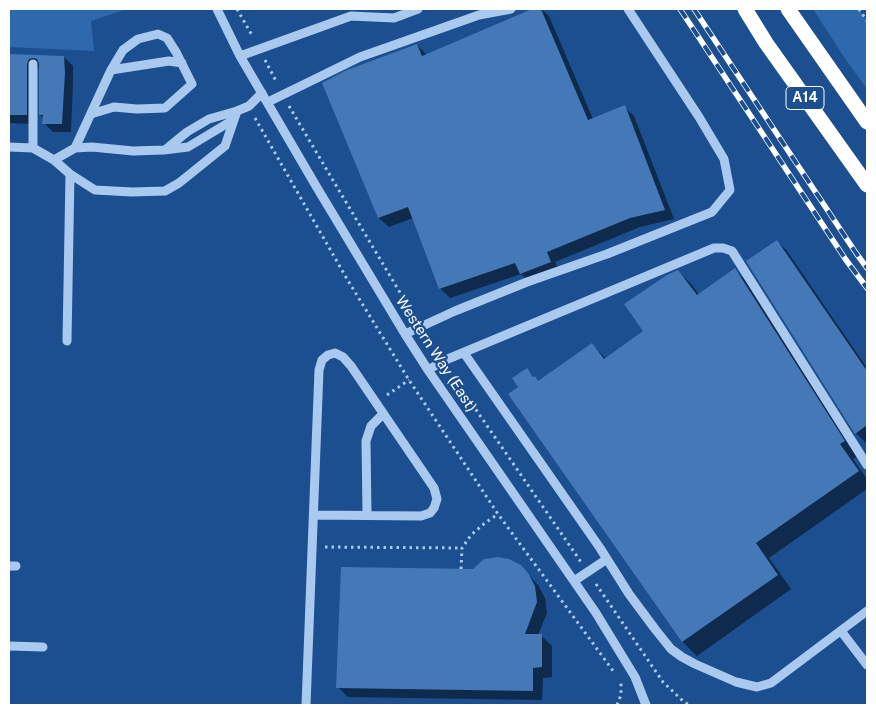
<!DOCTYPE html>
<style>
body{margin:0}
#map{position:relative;width:876px;height:714px;overflow:hidden;background:#1b4f8f;font-family:"Public Sans",sans-serif}
canvas{display:block}
.frame{position:absolute;inset:0;border:10px solid #fff;pointer-events:none}
</style>
<div id="map">
<canvas width="876" height="714"></canvas>
<div class="frame"></div>
</div>
<script>
const g = document.querySelector('canvas').getContext('2d');
g.lineJoin = 'round';
function fill(path, color) {
  g.fillStyle = color;
  g.fill(path, 'evenodd');
}
function shape(rows) {
  const path = new Path2D();
  for (const r of rows) {
    path.moveTo(r[0], r[1]);
    for (let i = 2; i < r.length; i += 2) path.lineTo(r[i], r[i + 1]);
  }
  return path;
}
function trace(path, color, width, dash) {
  g.strokeStyle = color;
  g.lineWidth = width;
  g.lineCap = dash ? 'butt' : 'round';
  g.setLineDash(dash || []);
  g.stroke(path);
}
function label(font, color, halo, rows, align = 'center') {
  g.font = font + ' "Public Sans",sans-serif';
  g.lineWidth = 4.5;
  g.setLineDash([]);
  g.textBaseline = 'middle';
  g.strokeStyle = halo;
  g.fillStyle = color;
  for (const [text, x, y, turn = 0] of rows) {
    g.save();
    g.translate(x, y);
    g.rotate((+turn || 0) * Math.PI / 180);
    g.textAlign = isNaN(turn) ? turn : align;
    if (halo) g.strokeText(text, 0, 0);
    g.fillText(text, 0, 0);
    g.restore();
  }
}
const green = shape([
 [9,9,127,9,91,21,94,51,9,47],
 [813,9,859,9,867,21,867,89,846,60]
]);
const shadow = shape([
 [535,9,541,9,549,16,593,119,624,107,634,116,674,219,640,227,555,262,560,271,530,283,521,274,450,298,440,288,413,218,389,227,379,218,417,45,427,55],
 [9,55,64,57,73,66,73,83,71,132,53,132,44,123,44,118,40,115,40,64,35,74,35,124,9,123],
 [777,241,787,251,867,368,867,442,866,443,856,433],
 [735,270,749,284,858,456,853,459,867,479,867,489,769,558,791,589,697,656,683,642,520,388,527,370,539,382,592,344,606,359,645,332,678,271,692,285,699,295],
 [520,566,538,585,545,598,547,613,538,635,542,636,552,646,552,677,543,678,542,700,348,697,338,687,474,570]
]);
const building = shape([
 [532,9,541,9,588,120,625,105,665,210,630,218,547,252,551,262,520,274,515,263,439,289,408,207,378,218,322,83,347,70,417,44,422,56],
 [9,54,64,56,65,73,62,124,42,124,43,115,39,115,39,64,37,59,33,58,29,59,27,64,27,115,9,115],
 [777,240,867,371,867,425,855,434,746,261],
 [735,268,845,441,840,444,859,471,756,543,778,575,682,642,508,394,518,387,512,378,527,368,533,377,535,376,538,381,592,343,604,359,643,331,624,304,667,275,678,270,697,295],
 [498,557,509,559,521,565,528,573,535,586,537,602,525,634,542,634,542,667,533,668,533,691,336,688,341,567,473,569,484,559]
]);
const path = shape([
 [237,9,253,37],
 [859,9,867,21],
 [265,60,277,83],
 [289,106,331,177,414,316],
 [255,118,347,279,409,380,498,514,614,672],
 [428,338,435,350],
 [450,372,581,562],
 [387,395,409,380],
 [325,547,462,548],
 [461,569,462,548,471,535,485,523,498,514],
 [596,584,663,682,683,701,689,705],
 [617,705,621,695,621,685,620,682]
]);
const minor = shape([
 [217,9,240,56,316,186,405,334,428,370,596,613,635,677,646,705],
 [240,56,351,16,394,18,418,9],
 [33,64,33,148],
 [111,70,169,61,182,63],
 [268,102,360,57,479,15,511,9],
 [9,147,33,148,54,160,70,174,95,190,132,192,165,191,179,183,225,146,237,111,249,106,262,93],
 [75,148,111,70,123,50,138,39,158,34,167,38,176,52,192,84,165,108,137,109,114,107,91,114],
 [165,150,187,132,209,119,237,111],
 [54,160,75,148,92,147,133,151,164,150,188,147,233,120],
 [405,334,455,311,527,282,607,254,712,212,730,190,724,159,699,117,628,9],
 [67,341,70,174],
 [464,353,600,548,629,594,655,629,671,649,682,657,695,664,736,682,757,687,771,683,867,611],
 [428,370,443,361,714,248,723,248,732,251,867,465],
 [367,515,366,441,371,426,383,414],
 [9,566,16,566],
 [574,581,607,559],
 [841,631,867,665],
 [9,646,43,647],
 [306,705,319,370,322,360,328,355,335,353,343,357,351,366,434,488,437,499,434,508,430,513,421,516,314,515]
]);
const highway = shape([
 [745,9,766,43,867,185],
 [788,9,867,122]
]);
const rail = shape([
 [680,9,846,260,867,288],
 [694,9,856,253,867,268]
]);
const shields = [
 [805,98,38]
];
const shieldNames = [
 ["A14",805,98]
];
const streetNames = [
 ["Western Way (East)",436,354,57]
];
fill(green, '#2e69ad');
fill(shadow, '#0007');
fill(building, '#4478b7');
trace(path, '#a9c9ee', 3, [2.5, 4]);
trace(minor, '#a9c9ee', 9);
trace(highway, '#fff', 15);
trace(rail, '#fff', 5.5);
trace(rail, '#1b4f8f', 4, [11]);
for (const [x, y, w] of shields) {
  const box = new Path2D();
  box.roundRect(x - w / 2, y - 11.5, w, 23, 4);
  g.fillStyle = '#1b4f8f';
  g.fill(box);
  trace(box, '#fff', 1);
}
label('bold 14px', '#fff', null, shieldNames);
label('15px', '#fff', '#1b4f8f', streetNames);
</script>
